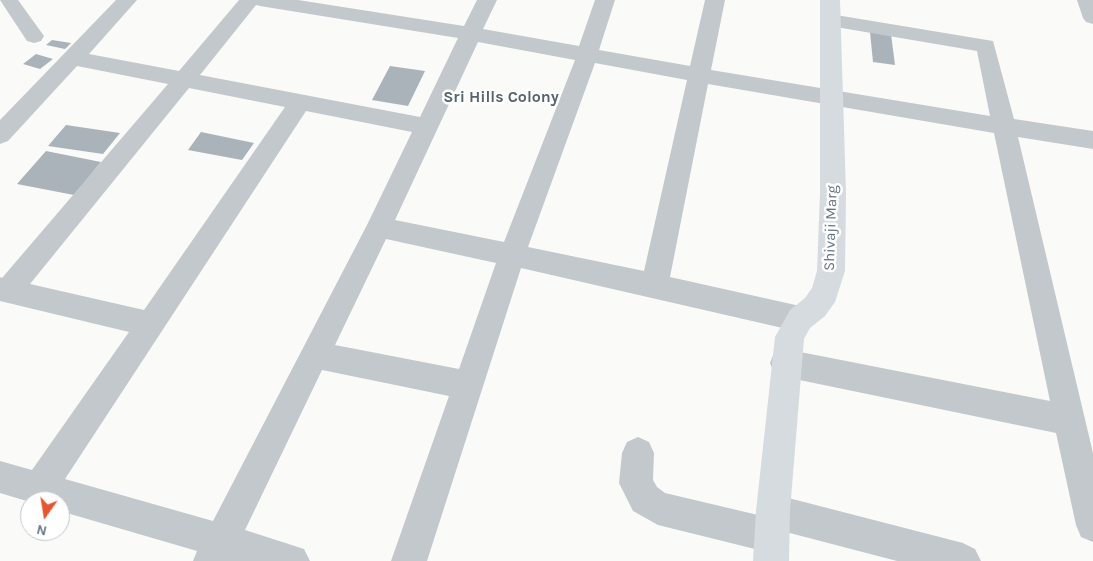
<!DOCTYPE html>
<style>
body{margin:0}
#map{position:relative;width:1093px;height:561px;overflow:hidden;background:#fafaf8;font-family:Karla,sans-serif}
canvas{display:block}
.north{position:absolute;left:20px;top:491px;width:50px;height:50px;box-sizing:border-box;background:#fff;border:1px solid #c1c8cd;border-radius:50%;rotate:193deg;font-size:14px;font-weight:700;line-height:20px;text-align:center;color:#657683}
.north::after{content:'';display:block;margin:auto;width:18px;height:22px;background:#e4572e;clip-path:polygon(50% 0,100% 100%,50% 72%,0 100%)}
</style>
<div id="map">
<canvas width="1093" height="561"></canvas>
<div class="north">N</div>
</div>
<script>
const g = document.querySelector('canvas').getContext('2d');
g.lineJoin = 'round';
function fill(path, color) {
  g.fillStyle = color;
  g.fill(path, 'evenodd');
}
function shape(rows) {
  const path = new Path2D();
  for (const r of rows) {
    path.moveTo(r[0], r[1]);
    for (let i = 2; i < r.length; i += 2) path.lineTo(r[i], r[i + 1]);
  }
  return path;
}
function label(font, color, halo, rows, align = 'center') {
  g.font = font + ' Karla,sans-serif';
  g.lineWidth = 5;
  g.setLineDash([]);
  g.textBaseline = 'middle';
  g.strokeStyle = halo;
  g.fillStyle = color;
  for (const [text, x, y, turn = 0] of rows) {
    g.save();
    g.translate(x, y);
    g.rotate((+turn || 0) * Math.PI / 180);
    g.textAlign = isNaN(turn) ? turn : align;
    if (halo) g.strokeText(text, 0, 0);
    g.fillText(text, 0, 0);
    g.restore();
  }
}
const building = shape([
 [870,32,891,34,895,65,873,62],
 [52,40,71,43,65,49,46,45],
 [36,54,53,59,40,69,23,64],
 [390,66,425,71,408,106,372,100],
 [66,125,120,133,103,154,48,146],
 [201,132,254,143,242,160,188,150],
 [46,151,101,162,74,195,17,184]
]);
const street = shape([
 [0,0,18,0,44,36,41,41,34,43,27,41,0,0],
 [116,0,137,0,89,54,179,71,239,0,298,0,464,26,477,0,497,0,483,29,579,46,595,0,615,0,599,50,690,66,705,0,725,0,711,70,990,116,977,51,830,26,823,25,820,20,823,15,830,14,993,41,1014,119,1093,131,1093,149,1018,137,1093,453,1093,542,1081,537,1076,525,1056,433,785,377,774,373,770,363,774,353,785,349,1050,401,994,133,708,84,670,277,800,306,810,310,814,319,810,328,800,332,521,268,427,561,391,561,449,396,322,370,245,530,304,549,310,561,193,561,197,551,60,511,60,501,30,502,0,493,0,461,32,470,129,332,0,301,0,277,2,278,168,84,77,66,8,141,0,144,0,120,116,0],
 [256,5,260,6,458,38,420,117,200,75,256,5],
 [478,42,575,60,504,242,395,220,478,42],
 [595,63,687,80,644,271,528,247,595,63],
 [189,88,285,107,144,310,30,284,189,88],
 [306,111,412,132,367,225,213,521,65,479,306,111],
 [386,239,496,263,459,369,335,345,386,239],
 [1077,0,1093,0,1093,24,1086,22,1083,18,1077,0],
 [638,437,649,442,654,453,653,480,657,487,665,493,758,515,756,511,761,499,773,494,963,543,975,549,981,561,897,561,786,532,788,536,783,548,771,553,658,525,633,511,619,483,622,453,627,442,638,437]
]);
const secondary = shape([
 [820,0,840,0,846,193,845,271,835,302,825,316,810,328,804,339,790,511,789,561,753,561,756,511,775,337,790,310,805,298,812,288,817,271,820,193,820,0]
]);
const streetNames = [
 ["Shivaji Marg",831,228,-88]
];
const neighbourhoodNames = [
 ["Sri Hills Colony",501,97]
];
fill(building, '#aab3b9');
fill(street, '#c3c8cc');
fill(secondary, '#d6dbdf');
label('15px', '#657683', '#fff', streetNames);
label('bold 16px', '#57646e', '#fff', neighbourhoodNames);
</script>
